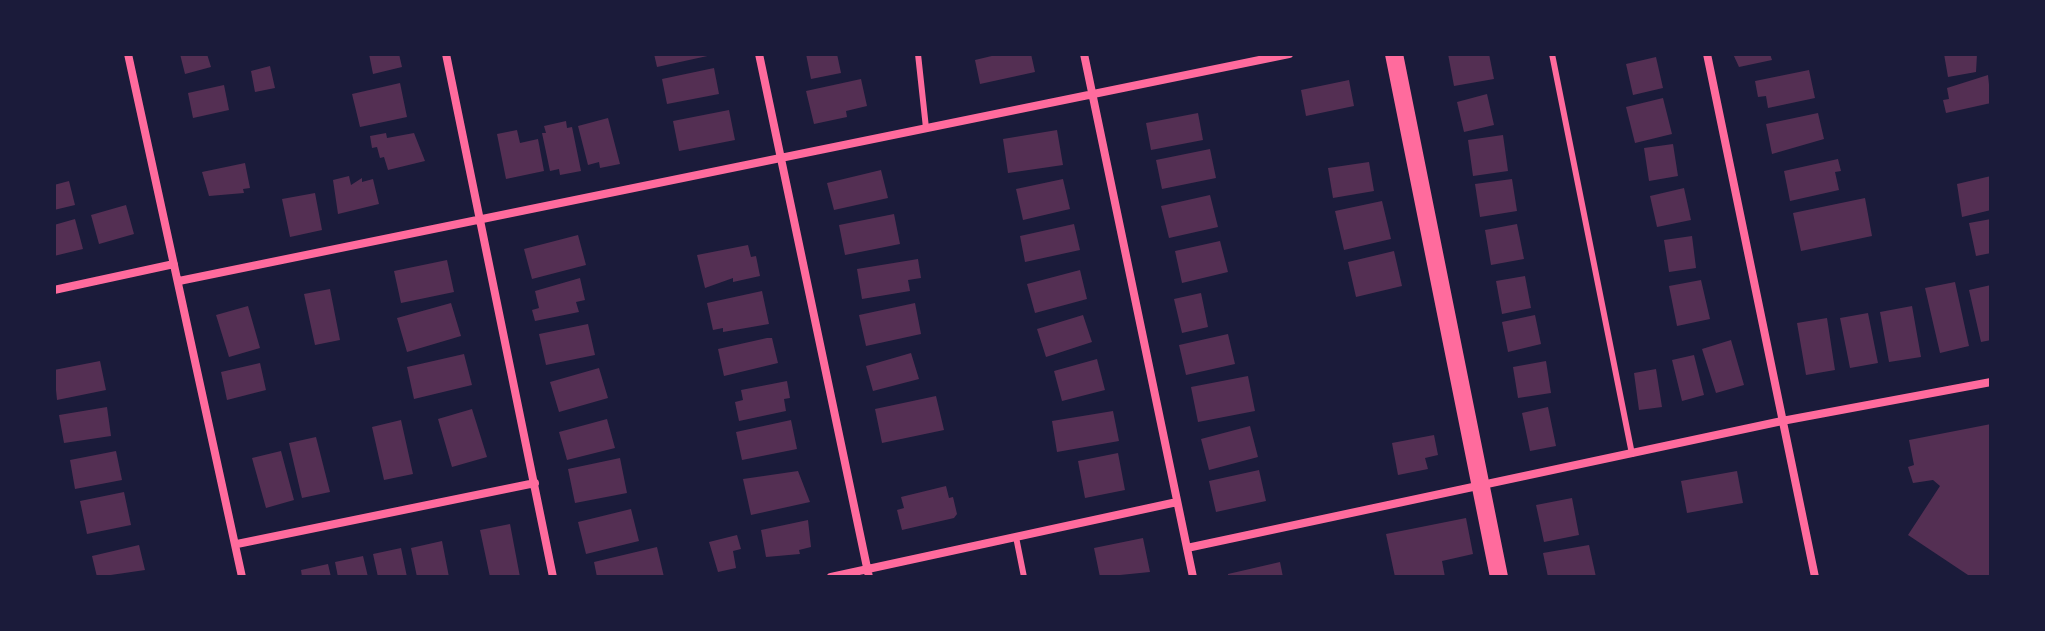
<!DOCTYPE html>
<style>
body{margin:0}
#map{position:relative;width:2045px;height:631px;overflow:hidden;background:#1b1b3a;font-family:"Noto Sans",sans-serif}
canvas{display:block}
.frame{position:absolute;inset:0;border:56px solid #1b1b3a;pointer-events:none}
</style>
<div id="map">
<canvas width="2045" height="631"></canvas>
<div class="frame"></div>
</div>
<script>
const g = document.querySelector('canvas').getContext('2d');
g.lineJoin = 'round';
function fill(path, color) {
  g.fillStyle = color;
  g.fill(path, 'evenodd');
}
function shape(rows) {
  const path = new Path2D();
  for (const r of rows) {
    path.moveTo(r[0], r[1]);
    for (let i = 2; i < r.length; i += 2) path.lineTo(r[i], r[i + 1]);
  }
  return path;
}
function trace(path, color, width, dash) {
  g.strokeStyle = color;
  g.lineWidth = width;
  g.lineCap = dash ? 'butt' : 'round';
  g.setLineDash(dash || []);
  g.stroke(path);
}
const building = shape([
 [180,54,207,54,211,67,185,74],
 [369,54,399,54,402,67,373,74],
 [654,54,712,54,712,55,657,67],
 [806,54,837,54,841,73,811,79],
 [1000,54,1031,54,1035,72,980,84,975,60],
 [1448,54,1489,54,1494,79,1454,86],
 [1733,54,1770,54,1772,60,1739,67],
 [1944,54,1977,54,1976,72,1948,77],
 [1656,57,1663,88,1633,95,1626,64],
 [270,66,275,88,255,92,251,71],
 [714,68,719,94,667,104,662,79],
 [1809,70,1815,98,1768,108,1766,96,1758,97,1755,81],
 [1988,75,1991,103,1946,113,1943,100,1949,99,1947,88],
 [861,79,867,106,846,111,847,117,814,124,806,91],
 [1349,80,1354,106,1306,116,1301,90],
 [400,83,407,117,360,127,352,94],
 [224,85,229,110,193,118,188,93],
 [1487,94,1494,125,1464,132,1457,102],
 [1663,98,1672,134,1635,143,1626,107],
 [729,110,735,140,679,151,673,121],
 [1198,113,1203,140,1151,150,1146,123],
 [1818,113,1824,139,1772,154,1766,124],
 [608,118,620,164,600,168,599,162,588,165,578,126],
 [566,121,567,128,572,127,581,171,560,175,559,169,550,171,542,133,546,133,544,126],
 [517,130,520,143,538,139,544,171,506,179,497,134],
 [1057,130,1063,165,1008,173,1003,139],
 [386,133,387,138,414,133,425,161,388,170,384,157,380,158,377,147,372,148,370,136],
 [1503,135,1508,171,1473,176,1468,140],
 [1673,144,1678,176,1649,181,1644,148],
 [1210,149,1216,178,1162,189,1156,160],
 [1838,159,1841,171,1835,172,1839,190,1790,201,1784,171],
 [1369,162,1374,191,1333,198,1328,168],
 [245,163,250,188,243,189,244,193,209,196,202,172],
 [881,170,888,198,834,210,827,183],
 [349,176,351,185,362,178,362,182,373,179,379,204,338,214,333,180],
 [1991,176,1991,210,1962,217,1957,184],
 [1063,179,1070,209,1023,220,1016,189],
 [1512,179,1517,211,1480,217,1475,184],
 [69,181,75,205,54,210,54,185],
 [1684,188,1691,220,1657,227,1650,196],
 [315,193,322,230,290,237,282,199],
 [1210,195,1218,227,1169,238,1161,206],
 [1865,198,1872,236,1801,251,1793,213],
 [1382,201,1391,239,1344,250,1335,211],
 [126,205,134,234,99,244,91,215],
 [894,214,900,244,845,255,839,225],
 [75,219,83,249,54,256,54,225],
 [1991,219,1991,253,1976,256,1969,223],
 [1074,224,1080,250,1025,262,1020,236],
 [1517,224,1524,259,1491,265,1485,230],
 [578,235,586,265,532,279,524,249],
 [1692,236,1696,268,1669,272,1664,240],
 [1220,241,1228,272,1182,283,1175,251],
 [748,245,751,257,756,256,760,276,733,282,733,278,705,288,697,255],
 [1394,251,1402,286,1356,297,1348,262],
 [918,259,921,278,908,280,910,291,862,299,857,269],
 [447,260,454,292,401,303,394,271],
 [1080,270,1087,299,1035,313,1027,284],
 [1525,276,1531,308,1502,314,1496,281],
 [580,278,585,300,576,302,579,312,535,321,532,310,539,308,535,291],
 [1701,280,1710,319,1677,326,1669,286],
 [1955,282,1969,346,1940,353,1925,288],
 [1991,285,1991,340,1981,342,1969,290],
 [330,289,340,340,315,345,304,294],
 [762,291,769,324,723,332,723,328,713,330,707,303],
 [1201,293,1208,327,1182,333,1174,299],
 [451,303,461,336,407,352,397,318],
 [915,303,921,334,866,346,859,315],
 [248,306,260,348,229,357,216,315],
 [1912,306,1921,357,1889,362,1880,312],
 [1868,313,1878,363,1850,368,1840,318],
 [1083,315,1092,342,1046,357,1037,329],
 [1535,315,1541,344,1508,352,1502,322],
 [1827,318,1835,370,1806,375,1797,323],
 [588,324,595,355,546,365,539,334],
 [1228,334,1235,364,1186,375,1179,345],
 [767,338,772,338,778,363,724,376,718,349],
 [1731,340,1744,385,1716,393,1702,349],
 [911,353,919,379,873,391,866,366],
 [464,354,472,385,414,399,407,367],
 [1694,355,1704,395,1682,401,1672,360],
 [1097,359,1105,390,1062,401,1054,371],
 [100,361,106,390,57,400,54,370],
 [1546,361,1551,393,1518,398,1513,367],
 [260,363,266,390,227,400,221,372],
 [599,368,608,398,559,412,550,382],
 [1656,369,1662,407,1639,410,1634,373],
 [1248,376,1255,411,1198,422,1191,387],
 [787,381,790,398,784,399,786,411,739,421,735,402,743,400,741,390],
 [936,396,944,430,882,443,875,409],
 [107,407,111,436,64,443,59,415],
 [1548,407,1556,446,1530,451,1522,413],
 [472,409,487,457,452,467,438,419],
 [1113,411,1119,441,1057,452,1052,421],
 [607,419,615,448,567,460,559,432],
 [401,420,413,474,384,480,372,427],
 [791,420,797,449,742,460,736,432],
 [1991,424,1991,577,1971,577,1908,535,1940,486,1933,480,1913,483,1908,467,1914,465,1909,440],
 [1250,426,1258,457,1209,470,1201,439],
 [1434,435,1438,455,1425,458,1428,469,1398,475,1392,443],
 [316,437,330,492,302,498,289,443],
 [116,451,122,480,75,489,70,460],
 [281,451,294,500,266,508,252,458],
 [1118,453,1125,490,1085,498,1078,461],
 [620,458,627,493,575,503,568,469],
 [1259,470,1266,501,1216,512,1209,481],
 [798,471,810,502,751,515,743,479],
 [1737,471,1743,503,1687,513,1681,481],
 [946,486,949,498,953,497,957,514,954,518,902,530,897,510,904,508,901,497],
 [124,492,131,525,87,534,80,501],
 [1572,498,1579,535,1544,542,1536,505],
 [631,509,639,541,586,554,578,522],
 [1466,518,1473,554,1442,561,1445,577,1395,577,1386,534],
 [808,520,811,547,799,550,800,554,766,557,761,530],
 [510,524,520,577,490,577,480,530],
 [737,535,741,549,733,551,736,568,718,572,709,542],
 [1143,538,1150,572,1100,577,1094,548],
 [442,541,449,577,417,577,411,548],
 [139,545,145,570,97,577,92,556],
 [1589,545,1596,577,1548,577,1543,553],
 [657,547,664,577,597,577,594,562],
 [401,548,407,577,378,577,373,554],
 [363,556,368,577,338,577,335,562],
 [1280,562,1283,577,1228,577,1228,574],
 [328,564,331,577,302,577,301,570]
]);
const service = shape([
 [918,54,926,128],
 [1552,54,1632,454],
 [1016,537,1024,577]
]);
const minor = shape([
 [128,54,242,577],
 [446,54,553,577],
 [759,54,869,577],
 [1084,54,1193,577],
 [1707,54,1815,577],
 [179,281,1289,54],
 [54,290,174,264],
 [237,544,535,483],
 [1187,548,1782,421,1991,382],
 [831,577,1177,502]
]);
const primary = shape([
 [1394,54,1499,577]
]);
fill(building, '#542f53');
trace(service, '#ff6b9d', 6);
trace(minor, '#ff6b9d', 8);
trace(primary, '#ff6b9d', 18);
</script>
